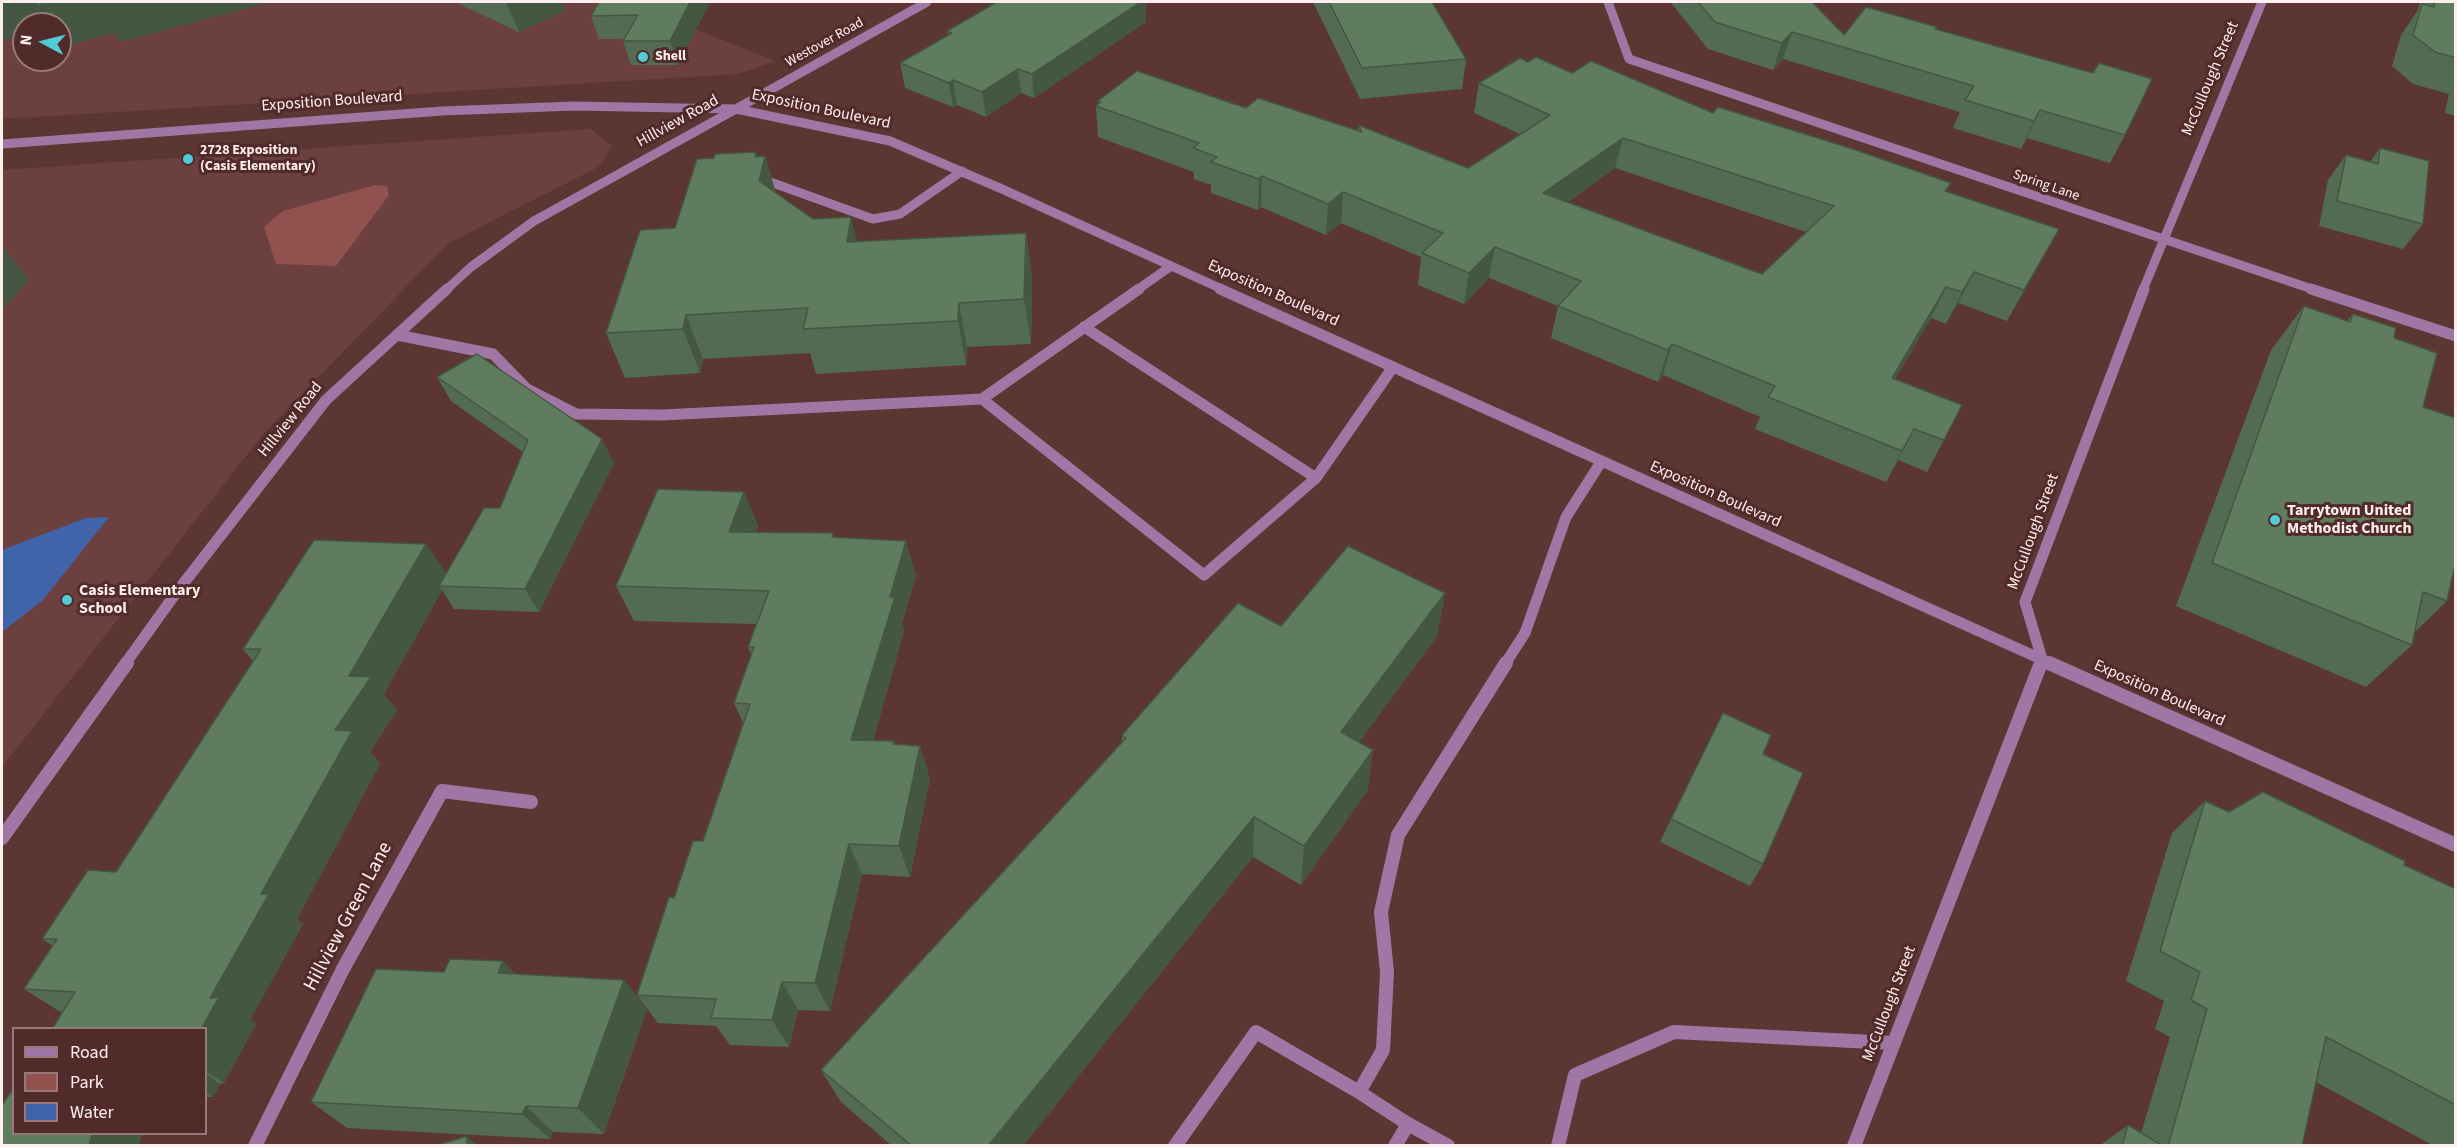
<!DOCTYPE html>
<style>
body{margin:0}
#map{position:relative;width:2457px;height:1147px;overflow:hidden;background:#5b3633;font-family:"Source Sans 3",sans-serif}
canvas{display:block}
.frame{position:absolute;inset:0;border:3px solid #feefee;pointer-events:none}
.legend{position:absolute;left:12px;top:1027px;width:195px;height:108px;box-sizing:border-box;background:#502b29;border:2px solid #967978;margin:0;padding:8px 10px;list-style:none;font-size:18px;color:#feefee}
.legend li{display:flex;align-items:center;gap:12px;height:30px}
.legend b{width:30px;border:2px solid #967978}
.north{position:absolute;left:12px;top:12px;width:60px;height:60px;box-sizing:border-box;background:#502b29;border:2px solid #967978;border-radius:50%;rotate:277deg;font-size:16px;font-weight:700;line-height:24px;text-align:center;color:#feefee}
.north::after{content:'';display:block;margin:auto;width:21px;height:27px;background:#52cbd7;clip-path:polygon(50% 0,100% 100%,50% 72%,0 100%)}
</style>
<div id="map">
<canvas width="2457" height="1147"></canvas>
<div class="frame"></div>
<ul class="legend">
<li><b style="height:8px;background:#a077a4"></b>Road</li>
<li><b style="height:16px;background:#91524f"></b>Park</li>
<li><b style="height:16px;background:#4163aa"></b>Water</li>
</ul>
<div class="north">N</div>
</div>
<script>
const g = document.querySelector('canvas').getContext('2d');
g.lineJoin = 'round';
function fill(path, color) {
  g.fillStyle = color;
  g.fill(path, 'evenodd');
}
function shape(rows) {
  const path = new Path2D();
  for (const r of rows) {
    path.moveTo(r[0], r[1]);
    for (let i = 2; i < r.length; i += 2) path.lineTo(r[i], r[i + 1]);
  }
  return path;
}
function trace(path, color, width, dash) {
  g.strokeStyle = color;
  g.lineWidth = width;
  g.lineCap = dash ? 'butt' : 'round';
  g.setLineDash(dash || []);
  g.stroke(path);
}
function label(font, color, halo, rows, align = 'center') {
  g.font = font + ' "Source Sans 3",sans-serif';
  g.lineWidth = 6;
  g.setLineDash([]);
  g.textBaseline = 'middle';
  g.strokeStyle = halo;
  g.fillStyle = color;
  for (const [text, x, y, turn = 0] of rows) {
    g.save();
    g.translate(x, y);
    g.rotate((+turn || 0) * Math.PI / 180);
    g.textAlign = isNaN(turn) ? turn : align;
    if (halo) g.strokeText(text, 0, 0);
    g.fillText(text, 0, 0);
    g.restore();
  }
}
const built = shape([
 [2,2,625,2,776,61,738,74,2,119],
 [24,24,60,24,60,60,24,60],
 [591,129,612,146,600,166,449,243,264,433,2,767,2,170]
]);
const green = shape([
 [375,185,387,186,389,195,336,266,276,264,264,227,283,211]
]);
const water = shape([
 [109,517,43,600,2,632,2,550,86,518]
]);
const serviceFar2 = shape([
 [759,178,873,219,900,214,962,171],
 [1137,290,1171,266]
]);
const serviceFar1 = shape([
 [1084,327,1316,478],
 [397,335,493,354,527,389,576,414,662,415,982,399,1204,575,1316,478,1393,367],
 [982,399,1139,289],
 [1505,664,1525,633,1566,517,1601,462]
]);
const service = shape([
 [1175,1146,1256,1032,1359,1092],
 [1395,1146,1408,1124],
 [1448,1146,1408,1124,1359,1092,1383,1050,1387,972,1381,912,1398,835,1506,663],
 [1558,1146,1575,1075,1674,1032,1893,1043]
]);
const minorFar2 = shape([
 [1608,2,1629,59,2315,290],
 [446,290,471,267,534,221,736,109],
 [2143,290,2262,2]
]);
const minorFar1 = shape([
 [2311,289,2456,336],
 [125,664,176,593,326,400,447,289],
 [2040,664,2042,659,2025,602,2144,289]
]);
const minor = shape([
 [2,838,127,663],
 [255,1146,343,969,442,791,531,802],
 [1854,1146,2041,663]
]);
const tertiaryFar2 = shape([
 [736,109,927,2],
 [2,144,442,111,574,106,736,109,890,141,1002,189,1224,290]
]);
const tertiaryFar1 = shape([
 [1220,289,2052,664]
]);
const tertiary = shape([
 [2049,663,2456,845]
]);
const wall = shape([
 [455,2,563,2,564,11,519,32],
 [599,2,710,2,678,65,631,65,623,41,624,39,599,39,591,16],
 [1313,2,1432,2,1466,59,1462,89,1360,99],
 [1672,2,1812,2,1844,35,1936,30,2125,135,2110,163,2027,138,2021,149,1953,128,1960,112,1783,59,1773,70,1708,49,1672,4],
 [2420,2,2456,2,2456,116,2445,113,2449,94,2413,84,2392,66,2401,35,2418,10],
 [1146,22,1034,98,1021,93,986,117,957,105,953,107,905,88,900,63,948,35,947,31],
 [1528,62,1572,73,1713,113,1947,192,2042,260,2007,321,1958,303,1946,324,1931,318,1895,379,1944,440,1927,472,1898,460,1886,482,1755,429,1760,417,1663,375,1658,382,1551,338,1558,306,1489,278,1464,304,1418,285,1421,257,1341,223,1326,235,1261,207,1258,210,1211,193,1211,185,1194,179,1194,172,1098,137,1096,106,1098,105,1098,101,1246,108,1358,131,1358,125,1468,168,1520,134,1474,113,1479,83],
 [1615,168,1806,232,1762,274,1568,202],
 [2380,148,2423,224,2403,249,2319,226,2328,180,2346,155,2370,162],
 [756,152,757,157,765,156,776,193,813,219,857,242,1026,233,1032,277,1031,344,967,347,966,365,816,374,810,353,703,359,700,373,625,378,606,333,675,228,714,158],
 [2304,306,2347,321,2353,314,2394,338,2423,407,2447,601,2415,632,2412,645,2366,687,2176,606,2271,350],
 [437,377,614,463,539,612,454,609,442,590,384,694,397,710,370,752,380,764,297,919,303,924,250,1020,256,1024,224,1083,220,1084,213,1097,206,1097,206,1029,62,1013,24,989,53,946,42,939,116,872,253,661,243,649,426,544,446,574,500,508,523,452,451,401],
 [744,492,758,526,756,532,833,533,834,537,916,575,902,623,904,631,873,741,894,741,895,744,930,778,910,877,862,874,830,1011,798,1010,789,1047,730,1045,716,1026,658,1023,637,995,674,898,703,841,743,723,734,703,751,654,748,647,756,624,634,621,616,586],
 [1445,593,1437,636,1359,742,1368,790,1301,885,1253,857,1023,1146,892,1146,841,1102,821,1070,1122,742,1122,735,1281,626],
 [1763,754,1763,864,1750,886,1660,842,1671,819],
 [2205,801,2229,812,2404,865,2456,889,2456,1146,2434,1146,2316,1082,2302,1146,2099,1146,2128,1125,2141,1133,2170,1037,2155,1029,2164,1001,2126,981,2172,833],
 [503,961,515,974,624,980,647,1009,604,1134,553,1132,550,1139,347,1128,311,1102]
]);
const shadedWall = shape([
 [2,2,271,2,120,42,114,33,66,46,60,37,60,24,24,24,24,37,2,40],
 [506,2,563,2,564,11,519,32],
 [690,2,710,2,678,65,670,41],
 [1141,2,1146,2,1146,22,1034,98,1032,74],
 [1792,32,1783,59,1773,70,1782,43],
 [1018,69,1021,93,986,117,982,92],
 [953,80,957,105,953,107,949,83],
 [2040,110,2027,138,2021,149,2034,121],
 [1623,138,1615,168,1537,224,1543,193],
 [756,152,762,171,765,156,778,200,759,181,755,157],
 [1262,176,1261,207,1258,210,1259,179],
 [1343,192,1341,223,1326,235,1328,204],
 [851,217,862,261,847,242],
 [2059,229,2042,260,2007,321,2024,290],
 [1026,233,1032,277,1031,344,1024,299],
 [2,246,29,280,2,310],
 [1495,247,1489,278,1464,304,1469,273],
 [1974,272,1958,303,1946,324,1962,292],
 [1946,287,1931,318,1877,409,1892,378],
 [959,303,967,347,966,365,958,321],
 [686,315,703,359,700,373,683,329],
 [1672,344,1663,375,1658,382,1668,350],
 [1914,429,1898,460,1886,482,1902,451],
 [602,439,614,463,539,612,525,589],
 [744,492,758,526,743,567,729,532],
 [906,541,916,575,902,623,904,631,864,773,851,740,890,597],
 [426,544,449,578,439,586,442,590,384,694,397,710,370,752,380,764,297,919,303,924,250,1020,256,1024,224,1083,206,1071,206,1029,201,1029,210,998,335,730,349,676],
 [1445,593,1437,636,1337,773,1341,732],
 [920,746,930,778,910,877,899,846],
 [1373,750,1368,790,1301,885,1304,846],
 [1254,817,1253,857,1023,1146,988,1146],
 [849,844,862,874,830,1011,815,983],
 [503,961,530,990,498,973],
 [624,980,647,1009,604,1134,578,1108],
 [782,982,798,1010,789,1047,772,1020],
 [206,1074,220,1084,213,1097,206,1092],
 [526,1106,553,1132,550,1139,522,1114],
 [92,1134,142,1134,139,1146,89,1146],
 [467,1136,479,1146,467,1146]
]);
const building = shape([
 [36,2,49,2,38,5,36,2],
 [599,2,690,2,670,41,623,41,638,15,591,16,599,2],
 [997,2,1141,2,1032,74,1018,69,982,92,953,80,949,83,900,63,952,33,947,31,997,2],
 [1329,2,1432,2,1466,59,1362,68,1329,2],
 [1698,2,1812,2,1844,35,1866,7,1937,27,1935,29,2093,73,2099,63,2152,79,2125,135,2040,110,2034,121,1965,100,1974,86,1792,32,1782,43,1715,22,1698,2],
 [2435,2,2456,2,2456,58,2435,52,2413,35,2422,4,2434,7,2435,2],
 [1536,57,1572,73,1591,61,1713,113,1718,107,1850,148,1951,183,1945,191,2059,229,2024,290,1974,272,1962,292,1946,287,1892,378,1962,405,1944,440,1914,429,1902,451,1768,397,1775,386,1672,344,1668,350,1558,306,1581,281,1495,247,1469,273,1422,253,1443,233,1343,192,1328,204,1262,176,1259,179,1211,162,1217,157,1193,148,1199,143,1096,106,1101,102,1098,101,1137,71,1246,108,1258,98,1362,132,1358,125,1468,168,1550,115,1479,83,1520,58,1528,62,1536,57],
 [1623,138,1834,206,1762,274,1543,193,1623,138],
 [2380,148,2429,161,2423,224,2337,201,2346,155,2378,164,2380,148],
 [756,152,755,157,765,156,759,181,813,219,851,217,847,242,1026,233,1024,299,959,303,958,321,803,329,808,308,686,315,683,329,606,333,640,230,675,228,697,159,714,158,715,154,756,152],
 [2304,306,2350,322,2353,314,2396,328,2394,338,2437,353,2423,407,2456,418,2456,560,2447,601,2423,592,2412,645,2212,563,2304,306],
 [477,354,602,439,525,589,439,586,484,508,500,508,528,440,437,377,477,354],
 [658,489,744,492,729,532,833,533,832,537,906,541,890,597,895,597,851,740,894,741,893,744,920,746,899,846,849,844,815,983,782,982,772,1020,711,1018,716,999,637,995,669,897,674,898,693,841,703,841,750,704,734,703,754,647,748,647,769,591,616,586,658,489],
 [314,540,426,544,349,676,371,677,335,730,352,731,261,894,269,894,210,998,219,997,201,1029,52,1029,75,992,24,989,57,939,42,939,88,870,116,872,261,649,243,649,314,540],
 [1348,546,1445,593,1341,732,1373,750,1304,846,1254,817,988,1146,912,1146,821,1070,1126,738,1122,735,1238,603,1281,626,1348,546],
 [1723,713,1771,735,1763,754,1803,773,1763,864,1671,819,1723,713],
 [2263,792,2405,861,2404,865,2456,889,2456,1105,2326,1037,2302,1146,2168,1146,2207,1009,2191,1000,2200,972,2160,951,2205,801,2229,812,2263,792],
 [450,959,503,961,498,973,624,980,578,1108,526,1106,522,1114,311,1102,376,969,444,972,450,959],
 [14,1088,14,1134,92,1134,89,1146,2,1146,2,1105,14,1088],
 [2128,1125,2163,1146,2122,1146,2128,1125],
 [467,1136,467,1146,435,1146,467,1136]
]);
const markers = [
 [643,57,6,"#52cbd7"],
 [188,159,6,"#52cbd7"],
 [2275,520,6,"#52cbd7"],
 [67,600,6,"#52cbd7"]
];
const farStreetnames = [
 ["Westover Road",825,43,-29],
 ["Spring Lane",2046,186,19]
];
const farPoinames = [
 ["Shell",655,57],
 ["2728 Exposition",200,151],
 ["(Casis Elementary)",200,167]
];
const streetNames = [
 ["McCullough Street",2211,79,-67],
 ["Exposition Boulevard",332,102,-4],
 ["Exposition Boulevard",821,110,12],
 ["Hillview Road",678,122,-29],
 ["Exposition Boulevard",1273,294,24],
 ["Hillview Road",291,420,-51],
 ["Exposition Boulevard",1715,495,24],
 ["McCullough Street",2034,532,-70],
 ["Exposition Boulevard",2159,694,24],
 ["McCullough Street",1890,1004,-69]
];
const poiNames = [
 ["Tarrytown United",2287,511],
 ["Methodist Church",2287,529],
 ["Casis Elementary",79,591],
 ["School",79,609]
];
const nearStreetnames = [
 ["Hillview Green Lane",349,917,-62]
];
fill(built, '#6c403e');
fill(green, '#91524f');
fill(water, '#4163aa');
trace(serviceFar2, '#a077a4', 9);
trace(serviceFar1, '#a077a4', 11);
trace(service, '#a077a4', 14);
trace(minorFar2, '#a077a4', 9);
trace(minorFar1, '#a077a4', 11);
trace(minor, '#a077a4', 14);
trace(tertiaryFar2, '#a077a4', 9);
trace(tertiaryFar1, '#a077a4', 11);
trace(tertiary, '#a077a4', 14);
fill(wall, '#536b52');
fill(shadedWall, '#435742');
fill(building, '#607c5f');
trace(building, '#435742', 1.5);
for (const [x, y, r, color] of markers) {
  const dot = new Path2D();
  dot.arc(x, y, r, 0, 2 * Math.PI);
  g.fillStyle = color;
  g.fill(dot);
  trace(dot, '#502b29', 2);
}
label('14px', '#feefee', '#502b29', farStreetnames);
label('bold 14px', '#feefee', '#502b29', farPoinames, 'left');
label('16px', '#feefee', '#502b29', streetNames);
label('bold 16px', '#feefee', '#502b29', poiNames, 'left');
label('20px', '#feefee', '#502b29', nearStreetnames);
</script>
